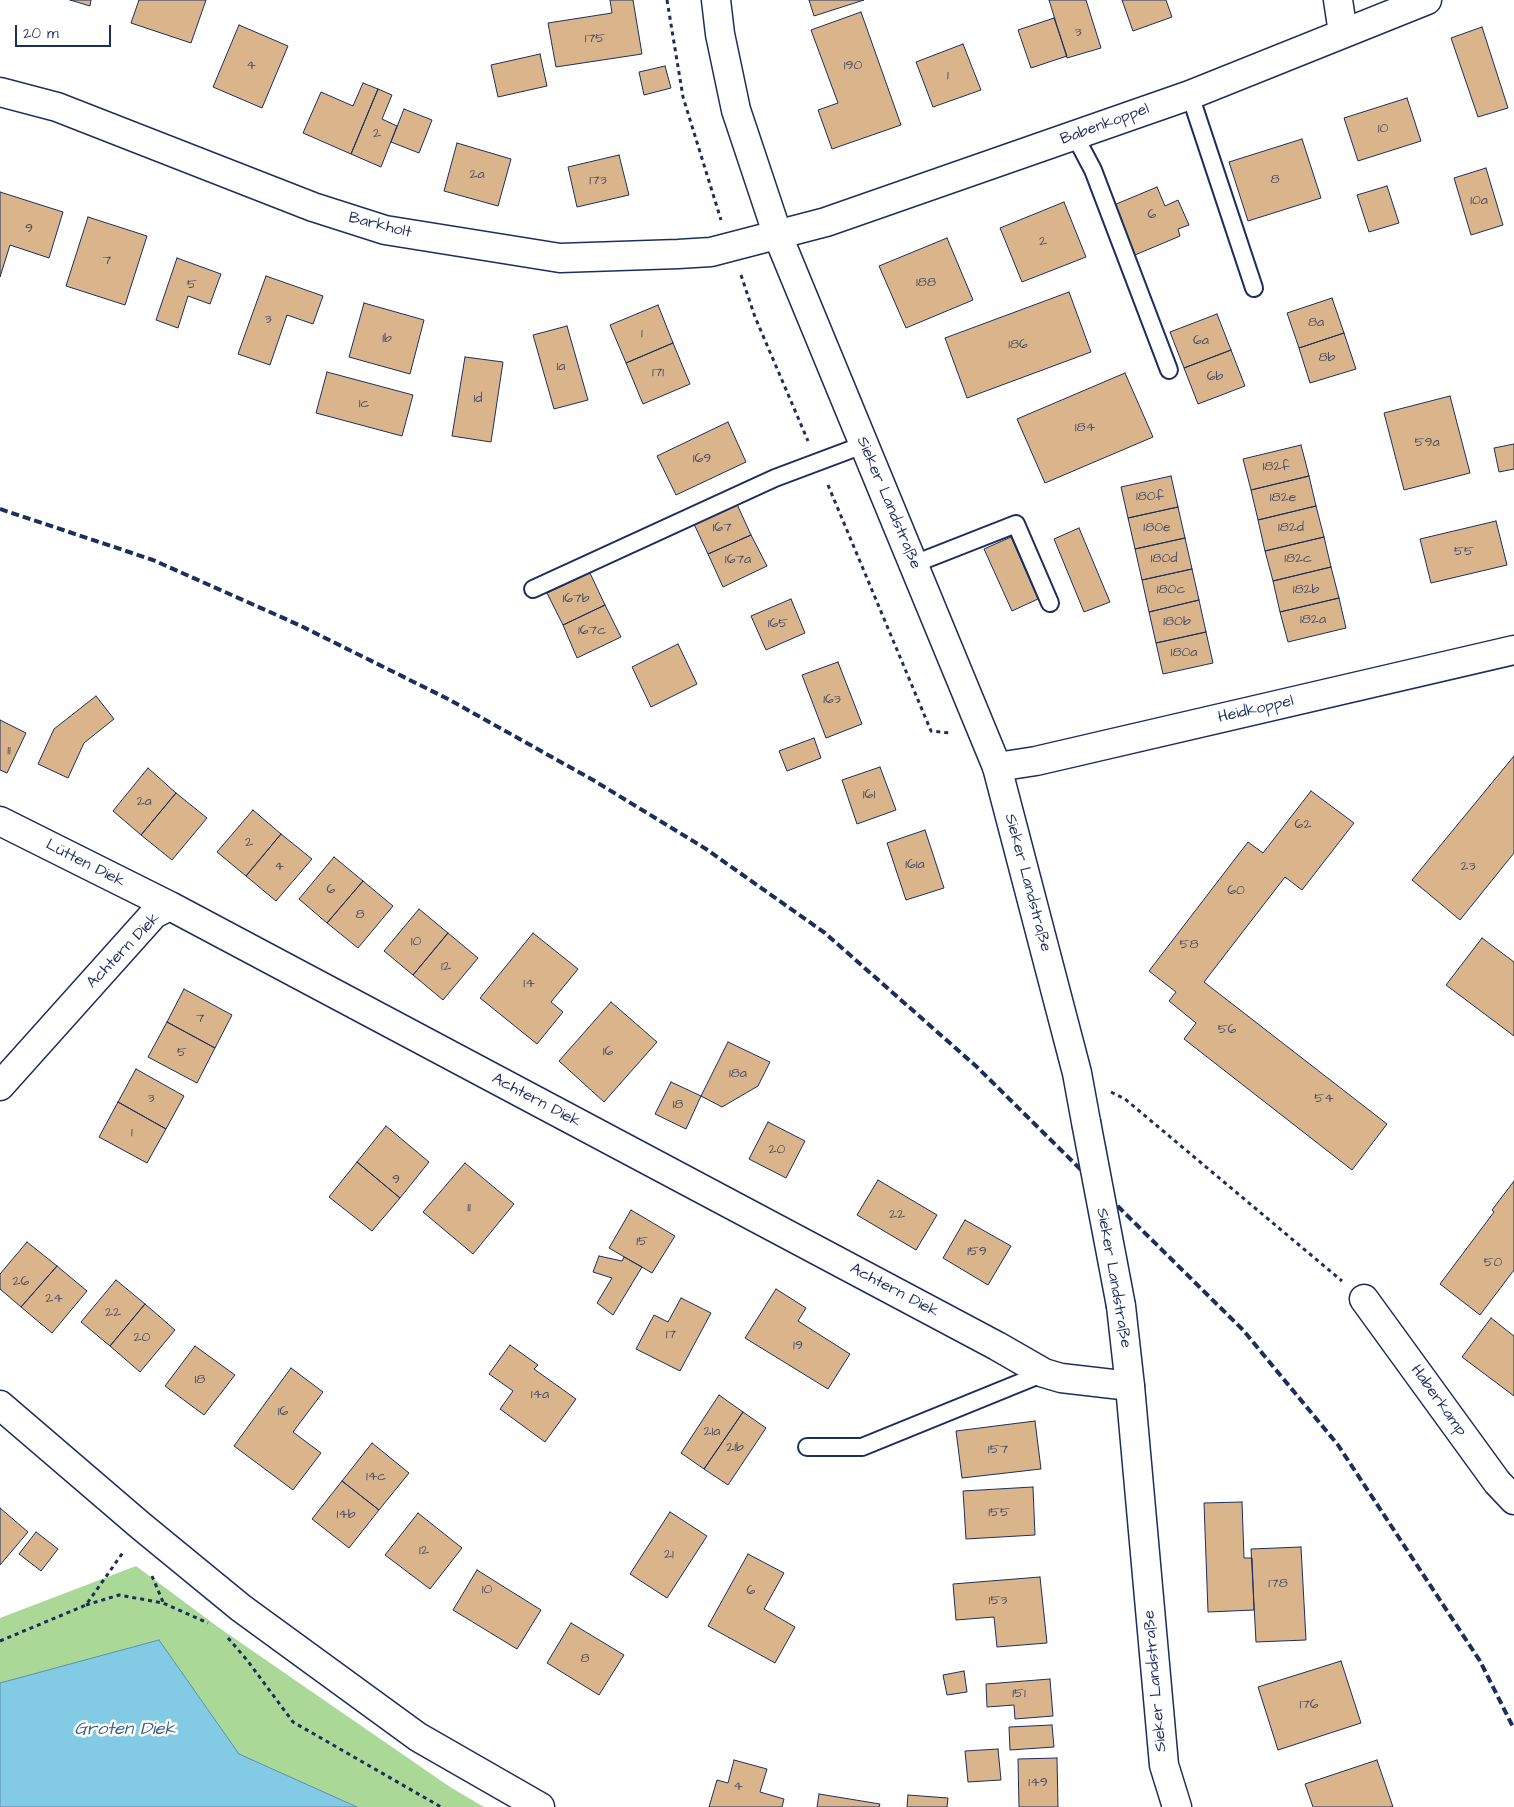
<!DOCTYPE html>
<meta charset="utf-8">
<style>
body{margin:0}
#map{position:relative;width:1514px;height:1807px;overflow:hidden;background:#fff;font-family:"Architects Daughter",sans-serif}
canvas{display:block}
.scale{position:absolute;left:15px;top:25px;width:96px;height:22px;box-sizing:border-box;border:2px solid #1b2f5e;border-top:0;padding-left:6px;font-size:15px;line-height:18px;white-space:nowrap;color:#1b2f5e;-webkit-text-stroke:4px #fff;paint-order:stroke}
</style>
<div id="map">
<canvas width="1514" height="1807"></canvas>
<div class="scale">20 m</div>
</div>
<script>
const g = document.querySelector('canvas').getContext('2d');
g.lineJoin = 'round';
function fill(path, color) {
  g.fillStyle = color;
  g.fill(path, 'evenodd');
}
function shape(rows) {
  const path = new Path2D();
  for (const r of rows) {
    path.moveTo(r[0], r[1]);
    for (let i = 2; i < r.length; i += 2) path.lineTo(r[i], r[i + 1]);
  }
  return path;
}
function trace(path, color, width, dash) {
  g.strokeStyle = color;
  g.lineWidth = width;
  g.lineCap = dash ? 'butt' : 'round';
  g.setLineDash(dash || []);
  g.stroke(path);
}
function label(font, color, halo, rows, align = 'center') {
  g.font = font + ' "Architects Daughter",sans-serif';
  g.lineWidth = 5;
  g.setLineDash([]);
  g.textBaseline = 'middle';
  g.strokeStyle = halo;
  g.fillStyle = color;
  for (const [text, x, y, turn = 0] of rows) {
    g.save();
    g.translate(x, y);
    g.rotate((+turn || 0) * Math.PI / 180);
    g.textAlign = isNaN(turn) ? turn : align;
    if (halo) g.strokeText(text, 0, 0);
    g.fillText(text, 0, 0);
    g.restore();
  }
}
const green = shape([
 [136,1566,218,1627,450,1787,484,1807,357,1807,239,1754,159,1640,0,1683,0,1618]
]);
const water = shape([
 [159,1640,239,1754,357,1807,0,1807,0,1683,159,1640]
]);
const building = shape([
 [70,0,91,0,90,6,70,0],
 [139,0,206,0,191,43,131,23,139,0],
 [610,0,633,0,642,54,556,67,548,23,612,13,610,0],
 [809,0,864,0,814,16,809,0],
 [1049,0,1086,0,1101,48,1067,58,1049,0],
 [1122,0,1166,0,1172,17,1133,31,1122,0],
 [861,12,901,125,832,149,818,110,838,103,811,30,861,12],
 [1054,18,1067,56,1031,68,1018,30,1054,18],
 [239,25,288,46,262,108,213,87,239,25],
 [1482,27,1508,108,1478,117,1451,38,1482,27],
 [963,44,981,90,933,107,916,62,963,44],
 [540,54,547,86,498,97,491,65,540,54],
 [665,66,671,88,644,95,639,72,665,66],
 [363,83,378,89,351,154,303,133,321,92,353,106,363,83],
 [378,89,392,95,382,119,397,126,381,167,351,154,378,89],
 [1407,98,1421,141,1358,161,1344,118,1407,98],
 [404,109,432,120,419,153,391,142,404,109],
 [1302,139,1321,198,1248,221,1229,162,1302,139],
 [457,143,511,159,498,206,444,191,457,143],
 [619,155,629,195,577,207,568,167,619,155],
 [1486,168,1503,225,1471,235,1454,178,1486,168],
 [1387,186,1399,223,1369,232,1357,195,1387,186],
 [1157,187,1165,206,1178,200,1189,225,1178,229,1180,236,1135,255,1114,205,1157,187],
 [0,192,63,212,49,258,10,245,0,277,0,192],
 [1064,202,1086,257,1022,282,1000,228,1064,202],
 [88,217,147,236,125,305,66,286,88,217],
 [947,238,973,300,906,328,879,266,947,238],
 [177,258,221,274,210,304,188,296,178,328,156,320,177,258],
 [266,276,323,296,313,324,287,315,270,365,238,354,266,276],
 [1069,292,1091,352,967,398,945,338,1069,292],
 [1332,298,1344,333,1299,348,1287,313,1332,298],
 [364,303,424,320,410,374,349,357,364,303],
 [658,305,673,343,626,363,610,325,658,305],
 [1217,314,1231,350,1184,368,1170,332,1217,314],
 [567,326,588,400,554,409,533,335,567,326],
 [1344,333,1356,369,1310,383,1299,348,1344,333],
 [673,343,690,384,643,404,626,363,673,343],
 [1231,350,1245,386,1198,404,1184,368,1231,350],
 [465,357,503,362,491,442,452,436,465,357],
 [327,372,413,395,402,436,316,413,327,372],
 [1125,373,1153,437,1045,483,1017,419,1125,373],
 [1450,396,1470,473,1404,490,1384,413,1450,396],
 [728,422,746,462,676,495,657,456,728,422],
 [1514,444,1514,469,1499,472,1494,448,1514,444],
 [1301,445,1309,476,1251,490,1243,459,1301,445],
 [1171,476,1178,507,1128,518,1121,487,1171,476],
 [1309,476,1316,506,1258,520,1251,490,1309,476],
 [736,502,751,535,708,554,693,522,736,502],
 [1316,506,1324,537,1265,551,1258,520,1316,506],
 [1178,507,1185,538,1135,549,1128,518,1178,507],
 [1496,521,1507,565,1431,583,1420,539,1496,521],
 [1079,528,1110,602,1084,612,1054,539,1079,528],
 [751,535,767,566,723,587,708,554,751,535],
 [1011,537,1038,599,1012,611,984,549,1011,537],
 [1324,537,1331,567,1273,581,1265,551,1324,537],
 [1185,538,1192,569,1142,580,1135,549,1185,538],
 [1331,567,1339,598,1280,612,1273,581,1331,567],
 [1192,569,1199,600,1149,612,1142,580,1192,569],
 [590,573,605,605,563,625,547,593,590,573],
 [1339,598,1346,628,1288,642,1280,612,1339,598],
 [791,599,805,633,766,650,751,616,791,599],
 [1199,600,1206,632,1156,643,1149,612,1199,600],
 [605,605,621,637,577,658,563,625,605,605],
 [1206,632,1213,663,1163,674,1156,643,1206,632],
 [678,644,697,684,651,707,632,667,678,644],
 [838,662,862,724,826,738,802,675,838,662],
 [96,696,114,719,84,743,68,778,38,764,54,729,96,696],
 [0,720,26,733,7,773,0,770,0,720],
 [814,738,821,758,787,771,779,751,814,738],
 [1514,756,1514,853,1460,920,1412,880,1514,756],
 [880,767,896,810,857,824,842,780,880,767],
 [148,768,176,793,141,835,113,811,148,768],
 [1311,791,1354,823,1302,890,1285,877,1204,982,1387,1124,1352,1170,1184,1039,1196,1023,1169,1001,1176,992,1149,971,1248,842,1263,853,1311,791],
 [176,793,207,818,172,860,141,835,176,793],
 [253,810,281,834,246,876,217,852,253,810],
 [925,830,944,888,906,900,887,843,925,830],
 [281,834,312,859,276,901,246,876,281,834],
 [334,857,363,881,327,923,299,899,334,857],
 [363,881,393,906,358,948,327,923,363,881],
 [419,909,448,933,413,975,384,951,419,909],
 [448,933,478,958,443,1000,413,975,448,933],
 [533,933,578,969,551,1002,563,1012,537,1044,480,998,533,933],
 [1482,938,1514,962,1514,1036,1446,985,1482,938],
 [184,989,232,1015,215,1048,167,1022,184,989],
 [611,1002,657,1042,604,1102,559,1061,611,1002],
 [167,1022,215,1048,197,1083,148,1057,167,1022],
 [728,1042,770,1062,758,1086,722,1107,701,1096,728,1042],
 [136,1069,184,1096,166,1129,118,1102,136,1069],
 [671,1082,701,1096,686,1129,655,1114,671,1082],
 [118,1102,166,1129,147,1163,99,1137,118,1102],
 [768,1122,805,1141,786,1178,749,1159,768,1122],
 [386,1126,429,1162,400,1198,357,1162,386,1126],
 [357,1162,400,1198,372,1231,329,1197,357,1162],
 [465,1163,514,1204,473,1254,423,1212,465,1163],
 [878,1180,937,1215,916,1250,857,1215,878,1180],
 [1514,1181,1514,1270,1480,1315,1440,1284,1494,1212,1492,1210,1514,1181],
 [631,1210,675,1236,652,1273,609,1248,631,1210],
 [965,1220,1011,1246,988,1285,943,1258,965,1220],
 [27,1242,57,1266,21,1307,0,1289,0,1274,27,1242],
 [599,1256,622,1261,624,1257,642,1267,613,1315,597,1303,612,1278,593,1272,599,1256],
 [57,1266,87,1291,52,1333,21,1307,57,1266],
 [116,1280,145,1304,110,1346,81,1322,116,1280],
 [776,1289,806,1308,798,1321,850,1354,828,1389,745,1338,776,1289],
 [681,1298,711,1313,680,1371,636,1349,654,1315,668,1322,681,1298],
 [145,1304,175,1330,140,1372,110,1346,145,1304],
 [1491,1318,1514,1336,1514,1396,1462,1357,1491,1318],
 [510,1345,538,1365,534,1369,576,1399,545,1442,500,1409,513,1391,489,1374,510,1345],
 [195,1346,235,1375,204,1415,165,1386,195,1346],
 [291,1368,323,1392,293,1432,321,1453,293,1490,234,1446,291,1368],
 [719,1395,743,1412,704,1469,681,1453,719,1395],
 [743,1412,766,1428,728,1485,704,1469,743,1412],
 [1035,1421,1041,1469,962,1478,956,1431,1035,1421],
 [372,1443,409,1473,379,1510,342,1481,372,1443],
 [342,1481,379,1510,349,1548,312,1519,342,1481],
 [1033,1487,1035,1535,966,1539,963,1491,1033,1487],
 [1242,1502,1244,1558,1252,1558,1254,1610,1208,1612,1204,1503,1242,1502],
 [0,1508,28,1532,0,1565,0,1508],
 [670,1512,707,1536,667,1598,630,1574,670,1512],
 [418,1513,462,1548,430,1589,385,1555,418,1513],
 [36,1532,58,1549,41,1571,19,1554,36,1532],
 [1301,1547,1306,1640,1256,1642,1251,1549,1301,1547],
 [748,1554,784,1573,764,1609,795,1627,775,1663,708,1626,748,1554],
 [477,1570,541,1610,517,1649,453,1610,477,1570],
 [1040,1577,1047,1643,997,1647,994,1617,956,1620,953,1584,1040,1577],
 [571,1623,624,1655,599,1695,547,1663,571,1623],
 [1341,1661,1361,1723,1278,1750,1258,1687,1341,1661],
 [964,1671,967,1692,947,1695,943,1675,964,1671],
 [1050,1679,1053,1716,1015,1719,1014,1705,987,1707,986,1684,1050,1679],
 [1052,1725,1054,1747,1010,1750,1009,1727,1052,1725],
 [998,1749,1001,1780,968,1782,965,1751,998,1749],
 [1057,1758,1058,1807,1019,1807,1018,1759,1057,1758],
 [734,1760,767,1769,760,1792,784,1799,782,1807,709,1807,717,1780,728,1783,734,1760],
 [1377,1760,1393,1807,1313,1807,1305,1784,1377,1760],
 [819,1794,880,1804,879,1807,817,1807,819,1794],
 [908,1795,948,1798,947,1807,907,1807,908,1795]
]);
const path = shape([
 [667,0,683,97,721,220],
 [741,275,755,317,808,441],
 [828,485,931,731,950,733],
 [1111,1092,1125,1099,1342,1281],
 [152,1576,163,1602],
 [86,1605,119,1595,163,1603,208,1623],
 [228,1638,247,1660,293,1722,441,1807],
 [0,1641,86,1605,124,1551]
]);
const service = shape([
 [1190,95,1254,288],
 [1075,136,1093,170,1169,370],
 [914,564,1016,524,1050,603],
 [533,589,775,478,863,445],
 [807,1447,862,1447,1044,1373]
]);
const minor = shape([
 [1338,0,1343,33],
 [0,92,57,107,313,207,385,230,560,258,678,254,711,252,826,222,1190,95,1427,0],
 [997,767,1036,761,1514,650],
 [0,821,170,906],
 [0,1086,154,914,170,906,997,1346,1044,1373,1061,1378,1130,1386],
 [1364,1299,1497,1482,1514,1500],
 [0,1405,141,1526,241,1608,418,1737,540,1807]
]);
const tertiary = shape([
 [716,0,720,34,736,110,778,236,997,767,1077,1073,1086,1122],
 [1121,1306,1130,1386,1164,1765,1177,1807]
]);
const rail = shape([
 [0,509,153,560,299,625,448,699,593,780,706,849,825,933,977,1067,1243,1330,1338,1445,1480,1661,1514,1729]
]);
const tertiaryBridge = shape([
 [1086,1122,1121,1306]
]);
const numberNames = [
 ["3",1078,33],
 ["175",595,39],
 ["4",251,66],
 ["190",853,66],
 ["1",948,76],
 ["10",1383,129],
 ["2",377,134],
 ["2a",477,175],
 ["8",1275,180],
 ["173",598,181],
 ["10a",1479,201],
 ["6",1152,215],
 ["9",29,229],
 ["2",1043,242],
 ["7",107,261],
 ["188",926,283],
 ["5",192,285],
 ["3",268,320],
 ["8a",1316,323],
 ["1",642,334],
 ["1b",387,339],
 ["6a",1201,341],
 ["186",1018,345],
 ["8b",1327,358],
 ["1a",561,367],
 ["171",658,373],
 ["6b",1215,377],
 ["1d",478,399],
 ["1c",364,404],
 ["184",1085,428],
 ["59a",1427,443],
 ["169",702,459],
 ["182f",1276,467],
 ["180f",1150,497],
 ["182e",1283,498],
 ["167",722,528],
 ["180e",1157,528],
 ["182d",1291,528],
 ["55",1464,552],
 ["180d",1164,559],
 ["182c",1298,559],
 ["167a",738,560],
 ["180c",1171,590],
 ["182b",1306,590],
 ["167b",576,599],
 ["182a",1313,620],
 ["180b",1177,622],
 ["165",778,624],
 ["167c",592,631],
 ["180a",1184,653],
 ["163",832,700],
 ["11",9,751],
 ["161",869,795],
 ["2a",144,802],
 ["62",1303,825],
 ["2",249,843],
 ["161a",915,865],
 ["4",279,867],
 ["23",1468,867],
 ["6",331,890],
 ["60",1236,891],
 ["8",360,915],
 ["10",416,942],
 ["58",1189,945],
 ["12",446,967],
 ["14",529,984],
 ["7",200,1019],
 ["56",1227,1030],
 ["16",608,1052],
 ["5",182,1053],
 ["18a",738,1074],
 ["3",151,1099],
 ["54",1324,1099],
 ["18",678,1105],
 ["1",132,1133],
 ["20",777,1150],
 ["9",396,1180],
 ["11",469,1208],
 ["22",897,1215],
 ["15",642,1242],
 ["159",977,1252],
 ["50",1493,1263],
 ["26",21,1282],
 ["24",54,1299],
 ["22",113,1313],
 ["17",671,1335],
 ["20",142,1338],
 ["19",798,1346],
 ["18",200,1380],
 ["14a",540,1395],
 ["16",283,1412],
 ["21a",712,1432],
 ["21b",735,1448],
 ["157",998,1450],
 ["14c",376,1477],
 ["155",999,1513],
 ["14b",346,1515],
 ["12",424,1551],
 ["21",669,1555],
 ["178",1278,1584],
 ["10",487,1590],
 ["6",751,1591],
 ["153",998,1601],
 ["8",585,1659],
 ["151",1019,1694],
 ["176",1309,1705],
 ["149",1038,1783],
 ["4",738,1787]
];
const streetNames = [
 ["Babenkoppel",1105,125,-20],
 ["Barkholt",380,226,14],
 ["Sieker Landstraße",888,503,67],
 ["Heidkoppel",1256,710,-13],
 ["Lütten Diek",85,864,27],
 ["Sieker Landstraße",1027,883,75],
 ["Achtern Diek",124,951,-46],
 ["Achtern Diek",536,1101,28],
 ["Sieker Landstraße",1113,1278,80],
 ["Achtern Diek",894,1291,28],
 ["Haberkamp",1438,1401,54],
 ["Sieker Landstraße",1156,1681,-95]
];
const waterNames = [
 ["Groten Diek",125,1730]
];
fill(green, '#aad897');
fill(water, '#83cbe4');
trace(water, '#598dae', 1);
fill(building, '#dab48b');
trace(building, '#1b2f5e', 1);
trace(service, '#1b2f5e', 20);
trace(minor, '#1b2f5e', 31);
trace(tertiary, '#1b2f5e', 31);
trace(path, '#1b2f5e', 3, [4, 4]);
trace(service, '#fff', 16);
trace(minor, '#fff', 28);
trace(tertiary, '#fff', 28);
trace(rail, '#1b2f5e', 4, [8, 4]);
trace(tertiaryBridge, '#1b2f5e', 31, []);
trace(tertiaryBridge, '#fff', 28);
label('14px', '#4b5069', null, numberNames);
label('16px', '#1b2f5e', '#fff', streetNames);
label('italic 18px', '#3a5e86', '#fff', waterNames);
</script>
